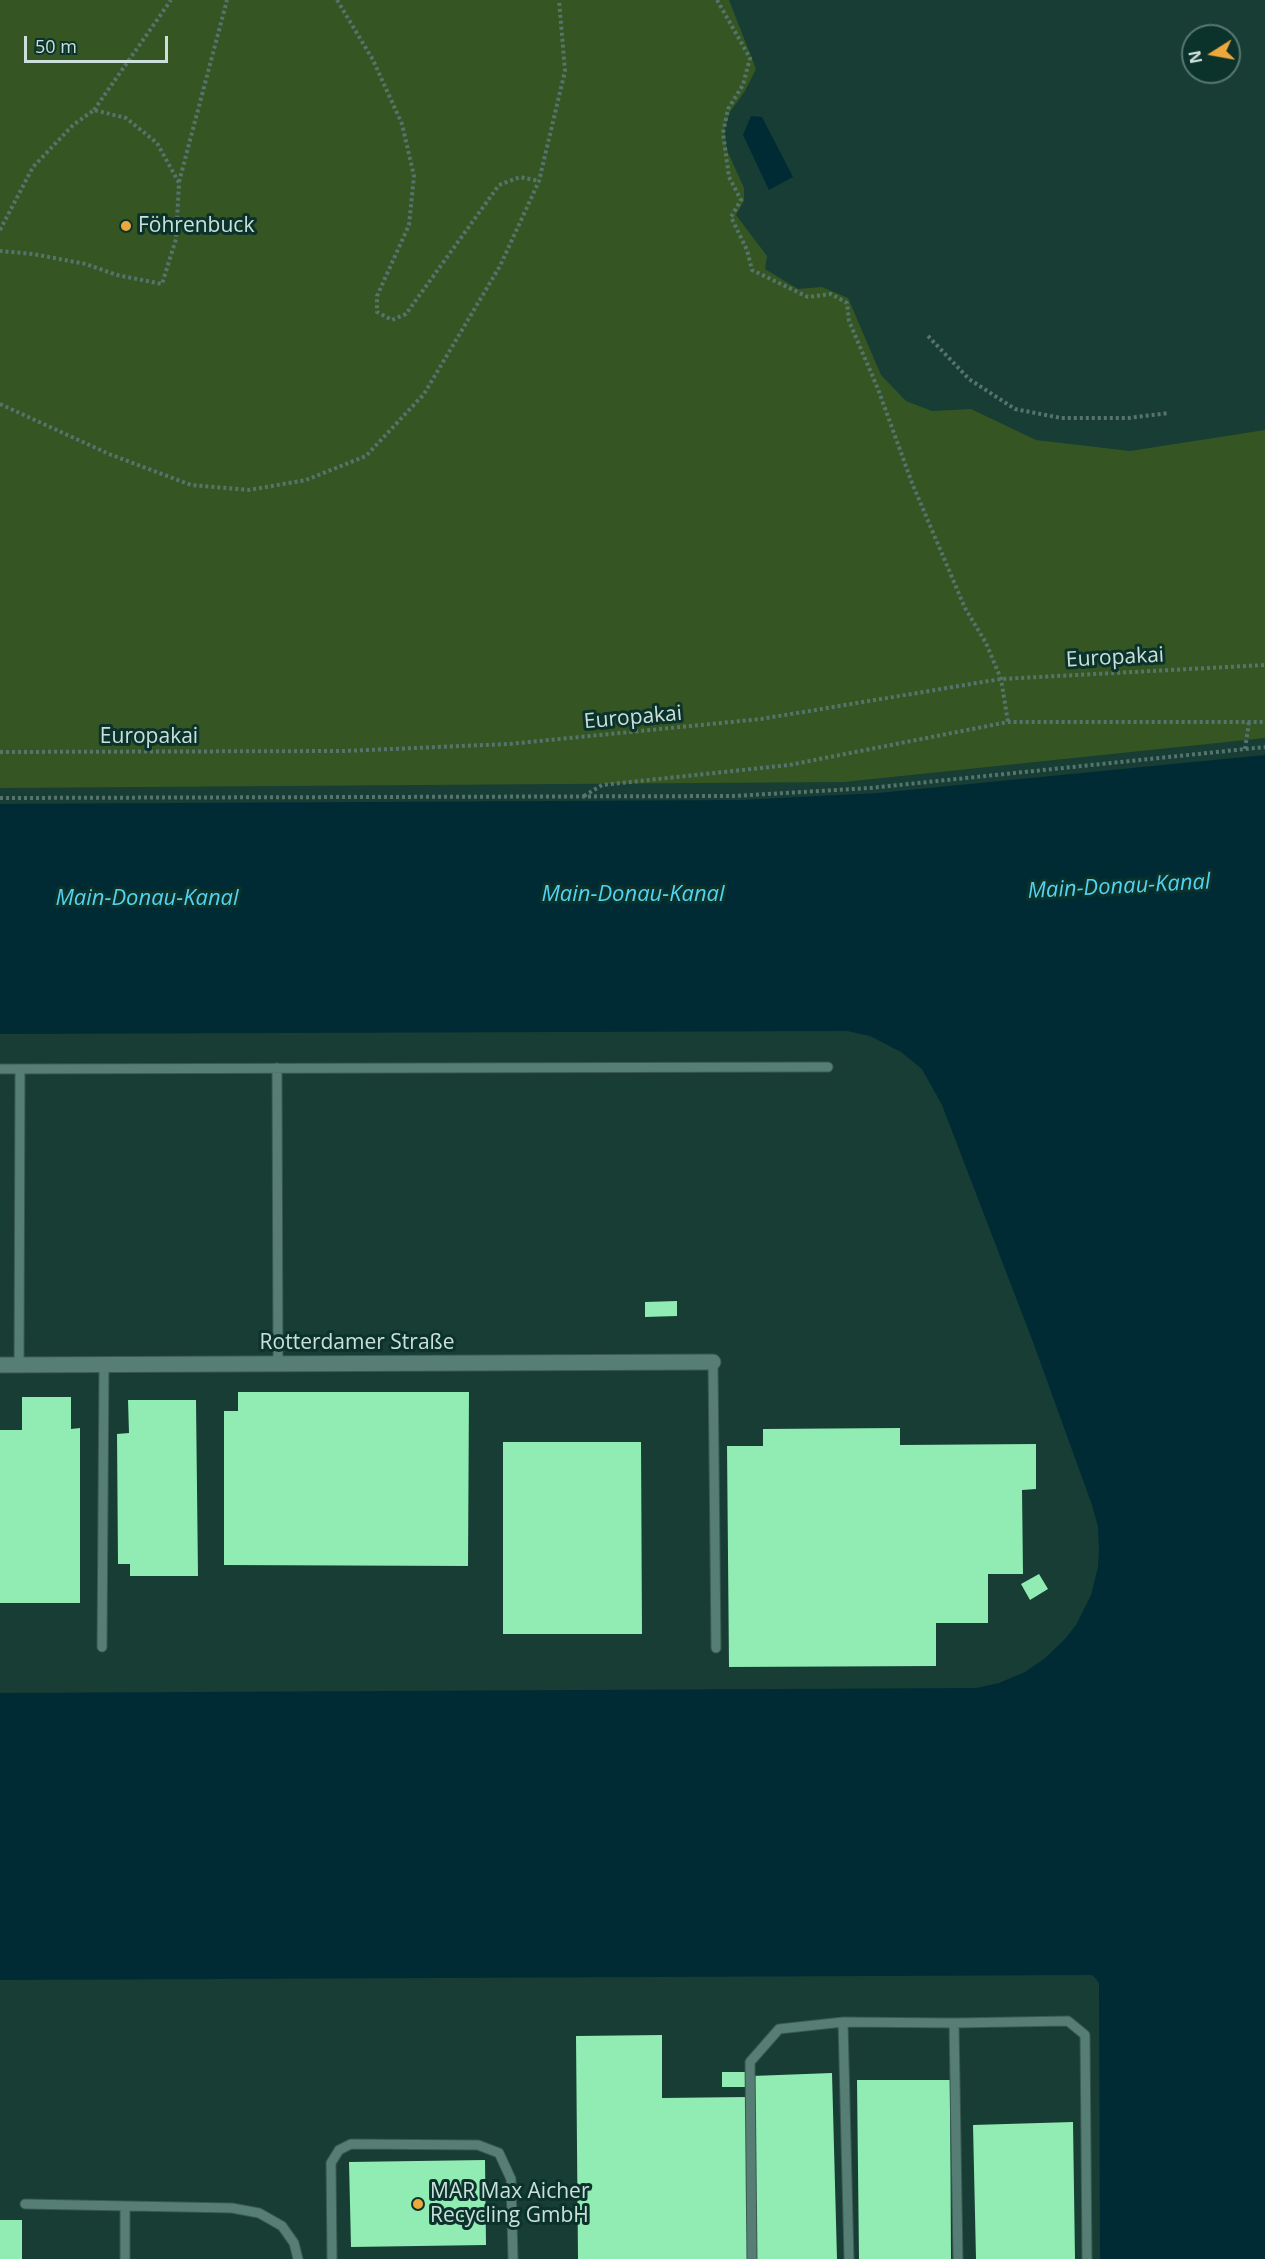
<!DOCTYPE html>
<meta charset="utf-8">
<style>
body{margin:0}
#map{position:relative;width:1265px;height:2259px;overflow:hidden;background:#173d35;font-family:"Open Sans",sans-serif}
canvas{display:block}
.north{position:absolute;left:1181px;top:24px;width:60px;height:60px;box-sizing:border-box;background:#0b332b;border:2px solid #587871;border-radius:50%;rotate:259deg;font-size:16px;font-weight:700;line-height:24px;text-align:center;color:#cbe0da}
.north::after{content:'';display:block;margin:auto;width:21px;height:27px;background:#eda83b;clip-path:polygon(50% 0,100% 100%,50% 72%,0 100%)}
.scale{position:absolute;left:24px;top:36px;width:144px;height:27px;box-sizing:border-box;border:3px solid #cbe0da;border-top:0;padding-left:8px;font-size:18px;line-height:21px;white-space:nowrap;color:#cbe0da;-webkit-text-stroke:4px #0b332b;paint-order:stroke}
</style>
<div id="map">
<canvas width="1265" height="2259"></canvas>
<div class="north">N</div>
<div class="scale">50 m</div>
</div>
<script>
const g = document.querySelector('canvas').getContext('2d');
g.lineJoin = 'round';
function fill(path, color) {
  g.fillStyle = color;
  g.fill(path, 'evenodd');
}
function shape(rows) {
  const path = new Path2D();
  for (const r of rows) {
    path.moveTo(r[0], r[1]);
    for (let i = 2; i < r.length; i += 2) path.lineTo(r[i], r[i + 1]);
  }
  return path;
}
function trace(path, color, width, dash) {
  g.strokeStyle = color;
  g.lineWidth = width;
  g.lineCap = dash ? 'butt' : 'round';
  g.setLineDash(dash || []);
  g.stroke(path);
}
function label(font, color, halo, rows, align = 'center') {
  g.font = font + ' "Open Sans",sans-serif';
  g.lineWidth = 6;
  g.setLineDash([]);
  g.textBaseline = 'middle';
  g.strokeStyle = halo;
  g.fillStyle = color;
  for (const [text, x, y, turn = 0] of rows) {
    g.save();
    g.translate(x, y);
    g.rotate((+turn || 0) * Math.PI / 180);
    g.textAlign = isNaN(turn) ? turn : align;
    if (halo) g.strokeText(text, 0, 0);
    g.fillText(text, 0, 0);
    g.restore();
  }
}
const green = shape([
 [0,0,729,0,756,69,745,91,730,112,724,131,727,150,744,188,744,201,736,215,767,256,765,269,798,289,822,287,848,298,881,375,906,401,932,411,971,409,1036,440,1130,451,1265,430,1265,738,844,782,0,788]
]);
const water = shape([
 [751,116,762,117,793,177,769,190,743,135],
 [1265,755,1265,2259,1100,2259,1099,1984,1097,1980,1092,1975,0,1980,0,1693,976,1688,999,1683,1025,1672,1044,1659,1065,1639,1076,1625,1091,1595,1098,1567,1099,1550,1098,1527,1092,1505,1033,1342,942,1105,922,1069,901,1052,870,1036,847,1031,0,1034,0,804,740,800,878,793]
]);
const building = shape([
 [677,1301,677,1316,645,1317,645,1302],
 [238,1392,469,1392,468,1566,224,1565,224,1411,238,1411],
 [22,1397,71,1397,71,1429,80,1428,80,1603,0,1603,0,1430,22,1430],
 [128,1400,196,1400,198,1576,130,1576,130,1564,118,1564,117,1434,129,1433],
 [900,1428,900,1445,1036,1444,1036,1489,1022,1490,1023,1574,988,1574,988,1623,936,1623,936,1666,729,1667,727,1446,763,1446,763,1429],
 [503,1442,641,1442,642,1634,503,1634],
 [1039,1574,1048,1589,1030,1600,1021,1584],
 [662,2035,662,2098,748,2097,749,2259,578,2259,576,2036],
 [722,2072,748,2072,748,2087,722,2087],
 [832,2073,837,2259,755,2259,752,2076],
 [857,2080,950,2080,951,2259,859,2259],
 [1073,2122,1075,2259,976,2259,973,2125],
 [485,2160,486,2245,351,2247,349,2162],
 [0,2220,22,2220,22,2259,0,2259]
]);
const path = shape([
 [337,0,373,60,402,124,414,176,409,225,377,296,377,312,392,320,406,314,499,185,520,177,539,181],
 [717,0,750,58,743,85,728,109,723,133,729,177,741,200,731,217,747,250,752,270,808,297,831,294,847,303,849,321,878,389,912,483,965,608,986,643,1001,679,1008,722],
 [94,110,171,0],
 [179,182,227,0],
 [0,230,33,167,73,125,94,110,126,118,157,143,179,183,176,239,162,284,117,275,86,264,33,254,0,251],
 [928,336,969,379,1015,409,1061,418,1128,418,1169,413],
 [0,404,109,454,191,485,249,490,306,480,366,456,424,394,500,266,539,181,565,71,559,0],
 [1245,749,1249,722],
 [0,752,343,751,509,744,761,719,1001,679,1265,665],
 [584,796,602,785,789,765,1008,722,1265,722],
 [0,798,734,796,870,788,1265,747]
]);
const service = shape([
 [277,1068,278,1365],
 [0,1069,828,1067],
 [713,1362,716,1648],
 [19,1365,20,1069],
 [102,1647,104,1365],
 [843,2022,849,2259],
 [954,2023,958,2259],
 [25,2204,232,2208,259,2213,282,2226,294,2243,298,2259],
 [125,2206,125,2259],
 [332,2259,331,2163,339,2150,351,2144,478,2145,499,2153,511,2179,513,2259],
 [752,2259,750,2062,779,2029,843,2022,954,2023,1068,2021,1085,2035,1087,2259]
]);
const minor = shape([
 [0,1365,713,1362]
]);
const markers = [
 [126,226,6,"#eda83b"],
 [418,2204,6,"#eda83b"]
];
const poiNames = [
 ["Föhrenbuck",138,226],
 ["MAR Max Aicher",430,2192],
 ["Recycling GmbH",430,2216]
];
const streetNames = [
 ["Europakai",1115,658,-3],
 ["Europakai",633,718,-5],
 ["Europakai",149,737],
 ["Rotterdamer Straße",357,1343]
];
const waterNames = [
 ["Main-Donau-Kanal",1119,887,-3],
 ["Main-Donau-Kanal",633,895],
 ["Main-Donau-Kanal",147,899]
];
fill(green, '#355622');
fill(water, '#002b34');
fill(building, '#90ecb3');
trace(service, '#395951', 11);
trace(minor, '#395951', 17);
trace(path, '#54746d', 4, [3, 3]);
trace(service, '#577e74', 9);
trace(minor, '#577e74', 15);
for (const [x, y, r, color] of markers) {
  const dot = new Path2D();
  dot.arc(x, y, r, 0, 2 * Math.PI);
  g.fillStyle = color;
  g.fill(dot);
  trace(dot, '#0b332b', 2);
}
label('21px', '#cbe0da', '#0b332b', poiNames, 'left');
label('21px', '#cbe0da', '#0b332b', streetNames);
label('italic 22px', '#52d3f2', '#0b332b', waterNames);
</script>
